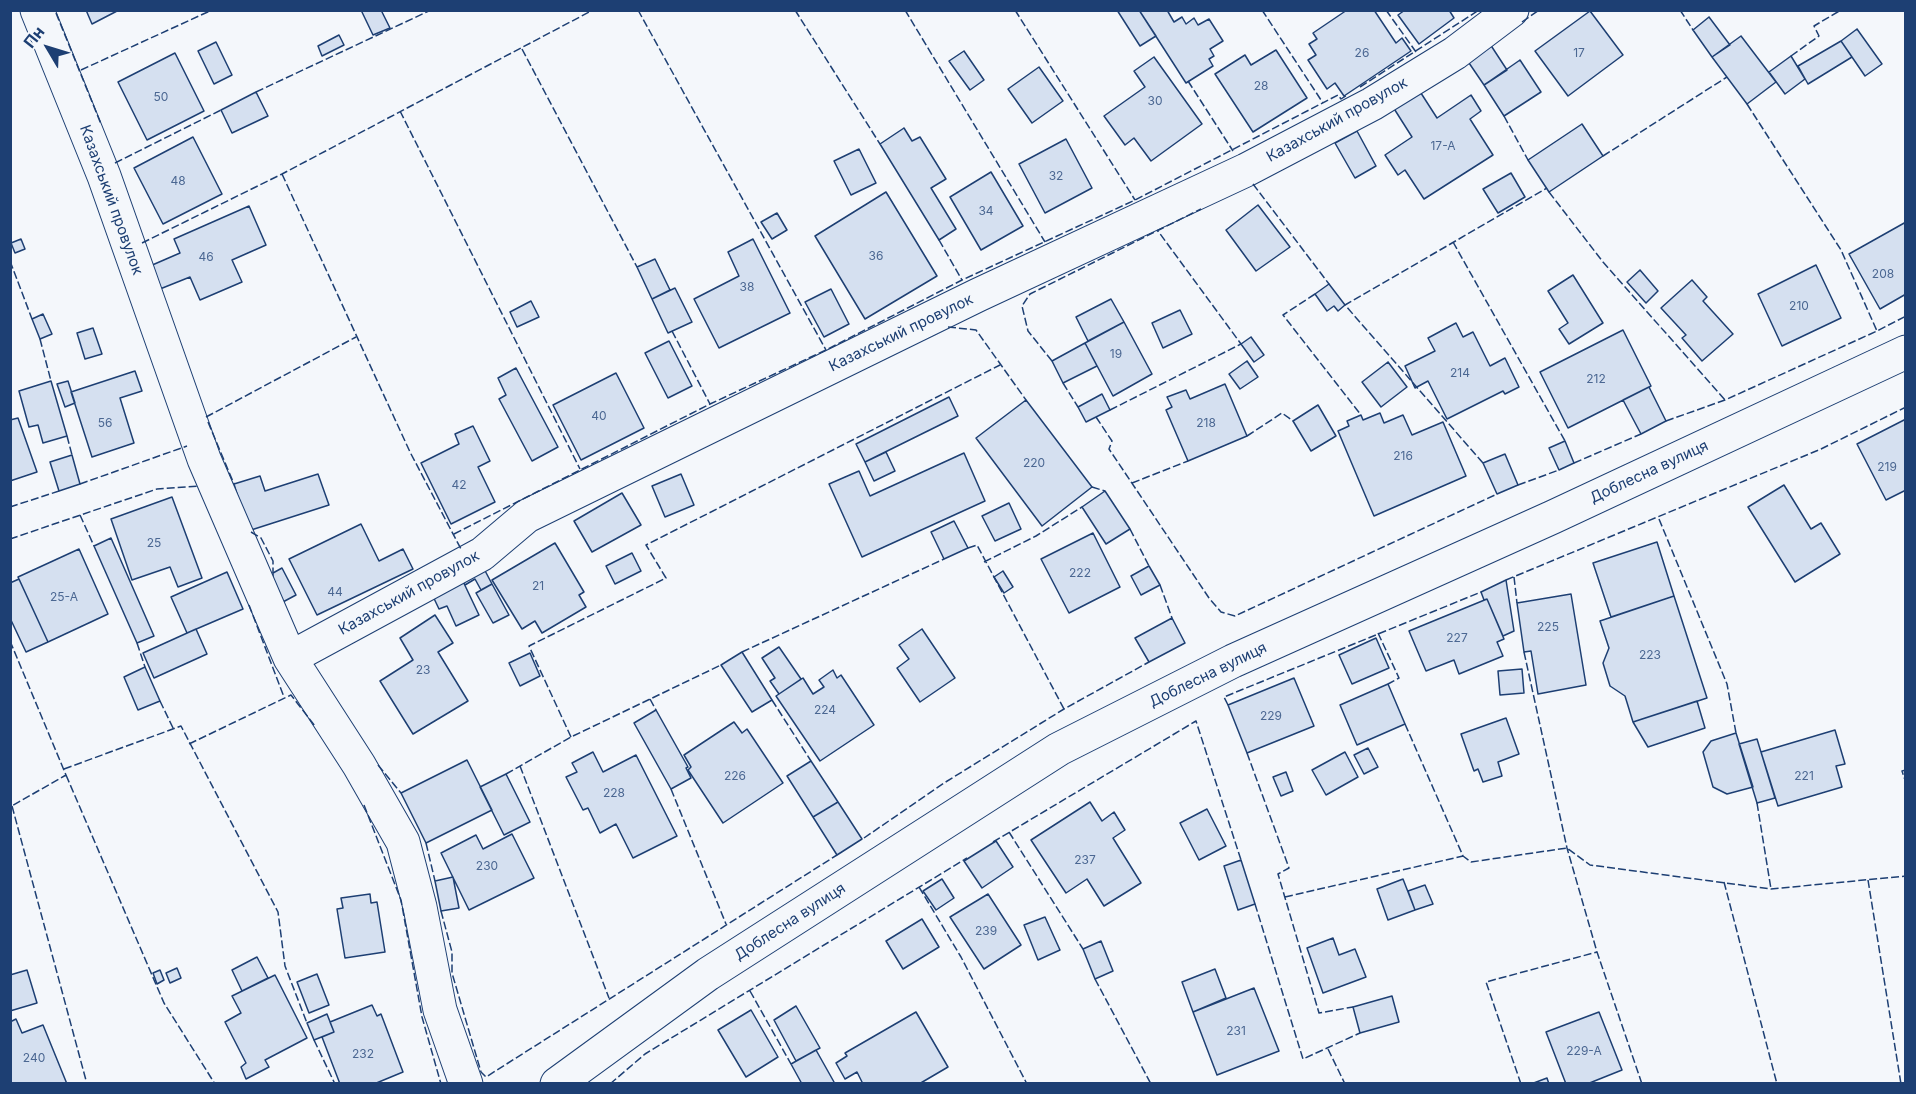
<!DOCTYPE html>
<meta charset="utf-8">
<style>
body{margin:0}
#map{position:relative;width:1916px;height:1094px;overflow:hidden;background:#f4f7fb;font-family:Inter,sans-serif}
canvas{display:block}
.frame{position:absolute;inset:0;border:12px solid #1d3f73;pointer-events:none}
.north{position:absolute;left:18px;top:18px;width:60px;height:60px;-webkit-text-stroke:4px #f4f7fb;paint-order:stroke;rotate:308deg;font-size:16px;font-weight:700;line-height:24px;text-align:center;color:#1d3f73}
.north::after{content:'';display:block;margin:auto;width:21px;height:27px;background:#1d3f73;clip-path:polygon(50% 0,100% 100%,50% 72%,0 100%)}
</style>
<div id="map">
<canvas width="1916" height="1094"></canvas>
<div class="frame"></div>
<div class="north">Пн</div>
</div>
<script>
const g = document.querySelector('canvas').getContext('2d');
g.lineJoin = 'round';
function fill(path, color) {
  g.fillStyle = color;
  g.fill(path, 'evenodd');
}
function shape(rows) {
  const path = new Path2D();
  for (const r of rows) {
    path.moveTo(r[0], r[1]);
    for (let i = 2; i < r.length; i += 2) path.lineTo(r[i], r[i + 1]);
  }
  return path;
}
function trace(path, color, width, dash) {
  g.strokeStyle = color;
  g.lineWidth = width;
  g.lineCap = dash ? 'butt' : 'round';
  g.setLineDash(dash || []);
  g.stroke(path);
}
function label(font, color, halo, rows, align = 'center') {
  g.font = font + ' Inter,sans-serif';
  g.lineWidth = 4.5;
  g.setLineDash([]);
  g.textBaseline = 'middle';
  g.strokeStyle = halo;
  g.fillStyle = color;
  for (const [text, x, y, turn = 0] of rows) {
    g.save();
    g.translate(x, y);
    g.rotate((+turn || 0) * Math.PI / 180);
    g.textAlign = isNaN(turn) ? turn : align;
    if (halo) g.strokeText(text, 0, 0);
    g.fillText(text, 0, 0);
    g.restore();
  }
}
const building = shape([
 [86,10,119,10,92,24,86,10],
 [361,10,381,10,390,28,373,35,361,10],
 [1117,10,1139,10,1156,36,1140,46,1117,10],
 [1139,10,1167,10,1174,22,1182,17,1186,24,1194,18,1198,25,1209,19,1223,41,1210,49,1214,56,1209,59,1213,66,1186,83,1139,10],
 [1347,10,1374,10,1396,43,1402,38,1411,51,1344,96,1335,83,1327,89,1308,60,1316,55,1309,44,1317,39,1313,33,1347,10],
 [1405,10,1449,10,1454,18,1419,44,1398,15,1405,10],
 [1590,11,1623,55,1568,96,1535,51,1590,11],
 [1709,17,1730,45,1712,57,1693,30,1709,17],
 [1857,29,1882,64,1865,76,1841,41,1857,29],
 [339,35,344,45,322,56,318,46,339,35],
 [1741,36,1776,82,1747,104,1712,57,1741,36],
 [1841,41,1852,57,1808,84,1798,66,1841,41],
 [216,42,232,75,214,84,198,51,216,42],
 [1490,44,1507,70,1484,85,1467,60,1490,44],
 [1276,50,1307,98,1253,132,1215,74,1245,55,1251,65,1276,50],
 [964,51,984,80,970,90,949,61,964,51],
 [175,53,204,111,147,140,118,82,175,53],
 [1791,56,1805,79,1785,94,1769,72,1791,56],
 [1154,57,1202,124,1151,161,1134,138,1125,145,1104,116,1145,87,1134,71,1154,57],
 [1520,60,1541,92,1504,116,1484,85,1520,60],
 [1039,67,1063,101,1032,123,1008,89,1039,67],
 [1419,90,1437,118,1471,95,1481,111,1470,119,1493,155,1424,199,1405,170,1398,175,1385,155,1412,137,1393,107,1419,90],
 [256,92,268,116,232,133,221,110,256,92],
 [1582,124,1603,156,1549,192,1528,160,1582,124],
 [904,128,912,141,920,137,946,179,931,188,956,229,939,240,880,144,904,128],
 [1357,131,1376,166,1355,178,1335,143,1357,131],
 [193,137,222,194,163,224,134,168,193,137],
 [1066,139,1092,188,1045,213,1019,164,1066,139],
 [859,149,876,183,851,195,834,161,859,149],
 [991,172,1023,226,981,250,950,197,991,172],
 [1511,173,1525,197,1498,213,1483,189,1511,173],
 [886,192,937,276,865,319,815,236,886,192],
 [1258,205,1290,247,1256,271,1226,230,1258,205],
 [249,206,266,245,232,260,242,282,200,300,190,277,160,289,150,266,180,253,174,239,249,206],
 [777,213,787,230,772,239,761,222,777,213],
 [1906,222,1906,294,1880,309,1849,254,1906,222],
 [21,239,25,249,15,253,11,243,21,239],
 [753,239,790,313,719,348,694,299,739,276,728,252,753,239],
 [655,259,670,290,652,299,637,267,655,259],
 [1816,265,1841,318,1782,346,1758,294,1816,265],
 [1640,270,1658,291,1646,303,1627,282,1640,270],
 [1573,275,1603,323,1569,344,1559,329,1568,323,1548,291,1573,275],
 [1692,280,1707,297,1703,301,1733,334,1702,361,1682,338,1686,335,1661,308,1692,280],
 [1329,284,1345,305,1338,311,1334,306,1327,311,1315,294,1329,284],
 [675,288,692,322,668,333,652,299,675,288],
 [831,289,849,324,824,337,805,302,831,289],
 [1111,299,1124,322,1088,341,1076,317,1111,299],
 [531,301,539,317,517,327,510,312,531,301],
 [1180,310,1192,334,1163,348,1152,323,1180,310],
 [43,314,52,334,40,339,32,319,43,314],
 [1124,322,1152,374,1113,396,1085,343,1124,322],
 [1456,323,1463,337,1473,332,1490,366,1505,358,1519,387,1505,394,1503,391,1447,419,1428,381,1415,388,1405,366,1435,351,1428,338,1456,323],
 [93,328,102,354,85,359,77,333,93,328],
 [1623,330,1651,386,1568,428,1540,372,1623,330],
 [1251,337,1264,355,1254,362,1241,344,1251,337],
 [669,341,692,386,668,398,645,353,669,341],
 [1085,343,1097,366,1063,383,1052,361,1085,343],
 [1247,361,1258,377,1240,389,1229,374,1247,361],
 [1388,362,1407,387,1381,407,1362,382,1388,362],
 [516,368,558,447,532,461,499,399,506,395,498,378,516,368],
 [135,371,142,391,120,398,134,443,92,457,71,392,135,371],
 [616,373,644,428,581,460,553,405,616,373],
 [51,381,67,436,43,443,38,425,29,427,19,391,51,381],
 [68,381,75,403,65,407,57,384,68,381],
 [1225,384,1247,436,1188,461,1166,410,1172,407,1167,397,1186,390,1190,399,1225,384],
 [1649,387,1666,421,1641,434,1623,400,1649,387],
 [1102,394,1110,410,1086,422,1078,407,1102,394],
 [949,397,958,416,865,462,856,444,949,397],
 [1026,400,1092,487,1042,526,976,438,1026,400],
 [1318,405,1336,436,1311,451,1293,421,1318,405],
 [1380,413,1384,423,1403,415,1412,435,1443,422,1466,476,1374,516,1338,431,1349,426,1347,421,1361,415,1363,420,1380,413],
 [18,418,37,472,10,481,10,420,18,418],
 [1906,419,1906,490,1886,500,1857,444,1906,419],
 [473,426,490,461,478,467,495,502,451,524,421,463,459,444,455,434,473,426],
 [1565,441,1574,463,1559,470,1549,448,1565,441],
 [886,452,895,471,874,481,865,462,886,452],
 [964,453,985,501,862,557,829,484,859,471,870,496,964,453],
 [1505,454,1518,485,1497,494,1483,463,1505,454],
 [72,455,80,484,59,491,50,462,72,455],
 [318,474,329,505,248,531,234,484,260,476,265,491,318,474],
 [681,474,694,505,665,517,652,486,681,474],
 [1784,485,1811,529,1821,523,1840,554,1795,582,1748,507,1784,485],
 [1105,491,1130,529,1106,544,1082,507,1105,491],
 [622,493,641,525,592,552,574,521,622,493],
 [172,497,202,578,178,587,170,567,132,580,111,519,172,497],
 [1009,503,1021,529,995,541,982,516,1009,503],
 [954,521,968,548,944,559,931,532,954,521],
 [361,524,379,561,403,549,413,569,317,615,289,559,361,524],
 [1093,533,1120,587,1069,613,1041,559,1093,533],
 [111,538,154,636,137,643,94,546,111,538],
 [1657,542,1674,596,1611,617,1593,563,1657,542],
 [555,543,584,592,579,595,586,607,542,633,535,621,522,629,492,580,555,543],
 [79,549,108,614,48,642,18,577,79,549],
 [632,553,641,571,615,584,606,566,632,553],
 [481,563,492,584,481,590,475,579,465,585,460,575,481,563],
 [1149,566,1160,585,1141,595,1131,576,1149,566],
 [282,568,296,595,281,603,273,587,273,573,282,568],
 [1003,571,1013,587,1004,593,994,577,1003,571],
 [227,572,243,609,187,633,171,597,227,572],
 [460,575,479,615,456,626,447,606,439,609,430,590,460,575],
 [19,579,48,642,26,652,10,618,10,583,19,579],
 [1506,580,1514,631,1503,636,1487,599,1484,600,1481,592,1506,580],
 [492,584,509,615,493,623,476,593,492,584],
 [1571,594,1586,685,1538,694,1531,651,1524,652,1517,603,1571,594],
 [1674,596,1707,698,1633,722,1625,696,1610,686,1603,663,1609,648,1600,621,1674,596],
 [1487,599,1504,639,1497,642,1503,656,1459,674,1454,660,1426,671,1409,631,1487,599],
 [435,615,453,643,438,652,468,701,413,734,380,681,413,660,400,638,435,615],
 [1172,618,1185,643,1149,662,1135,638,1172,618],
 [196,629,207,654,154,678,143,653,196,629],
 [922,629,955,678,920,702,897,668,909,659,899,645,922,629],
 [1376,638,1389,668,1352,684,1339,655,1376,638],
 [779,647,801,679,779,694,770,681,775,678,762,658,779,647],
 [742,652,772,700,752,712,721,665,742,652],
 [530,653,540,676,520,686,509,663,530,653],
 [145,667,160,701,138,710,124,677,145,667],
 [1522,669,1524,693,1500,695,1498,671,1522,669],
 [833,670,837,678,841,675,874,725,820,761,776,696,803,678,813,694,824,687,819,680,833,670],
 [1294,678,1314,726,1247,753,1228,705,1294,678],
 [1388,684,1405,724,1357,745,1340,705,1388,684],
 [1697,701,1705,728,1648,747,1633,722,1697,701],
 [656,710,688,767,686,768,691,778,671,789,634,723,656,710],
 [1506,718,1519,754,1498,762,1502,776,1483,782,1478,769,1474,771,1461,734,1506,718],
 [734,722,742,733,747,729,783,783,723,823,688,770,691,767,684,755,734,722],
 [1835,730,1845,764,1836,766,1842,787,1778,806,1761,752,1835,730],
 [1736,733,1753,787,1727,794,1713,787,1703,752,1711,741,1736,733],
 [1757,739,1775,798,1757,803,1739,744,1757,739],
 [1368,748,1378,767,1364,774,1354,755,1368,748],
 [593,752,603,772,636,755,677,836,633,858,616,824,600,833,588,808,583,810,566,777,577,772,572,763,593,752],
 [1345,752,1358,777,1326,795,1312,770,1345,752],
 [467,760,492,810,426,843,401,793,467,760],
 [811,761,838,802,813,817,787,776,811,761],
 [1286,772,1293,791,1281,796,1273,777,1286,772],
 [506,774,530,822,504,835,480,787,506,774],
 [838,802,862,839,837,855,813,817,838,802],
 [1090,802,1102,821,1114,812,1125,830,1113,838,1141,883,1104,906,1087,879,1066,893,1031,840,1090,802],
 [1207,809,1226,846,1199,860,1180,823,1207,809],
 [512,834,534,878,469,910,441,853,476,835,483,849,512,834],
 [996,841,1013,867,982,888,964,861,996,841],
 [1241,860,1255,904,1238,910,1224,866,1241,860],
 [453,877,459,908,441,911,435,881,453,877],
 [942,879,954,898,936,910,923,891,942,879],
 [1403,879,1415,910,1388,920,1377,889,1403,879],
 [1425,885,1433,904,1415,910,1408,891,1425,885],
 [370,894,371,903,377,902,385,952,345,958,337,909,343,908,341,898,370,894],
 [988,894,1021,945,984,969,950,917,988,894],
 [1045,917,1060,950,1038,960,1024,925,1045,917],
 [922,919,939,947,903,969,886,941,922,919],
 [1333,938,1339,955,1355,949,1366,977,1323,993,1307,948,1333,938],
 [1101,941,1113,971,1095,979,1083,949,1101,941],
 [257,957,268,978,242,991,232,970,257,957],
 [177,968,181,978,170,983,166,973,177,968],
 [1215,969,1226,998,1193,1012,1182,982,1215,969],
 [27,970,37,1003,10,1011,10,975,27,970],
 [160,970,164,980,157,984,153,973,160,970],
 [317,974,329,1005,309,1013,297,982,317,974],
 [275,975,307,1038,265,1060,269,1067,246,1079,241,1067,246,1063,225,1022,241,1013,232,996,275,975],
 [1254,988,1279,1051,1217,1075,1193,1012,1254,988],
 [1392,996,1399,1022,1360,1033,1353,1007,1392,996],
 [372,1005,377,1016,381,1014,403,1072,374,1084,340,1084,322,1037,334,1032,330,1022,372,1005],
 [796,1006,820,1048,796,1061,774,1020,796,1006],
 [751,1010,778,1057,746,1077,718,1030,751,1010],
 [916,1012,948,1067,919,1084,863,1084,857,1072,845,1079,836,1063,847,1056,845,1053,916,1012],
 [1599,1012,1622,1070,1587,1084,1566,1084,1546,1032,1599,1012],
 [327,1014,334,1032,314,1040,307,1023,327,1014],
 [16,1019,22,1033,43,1025,67,1084,10,1084,10,1022,16,1019],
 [816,1050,834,1082,831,1084,802,1084,791,1064,816,1050],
 [1547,1078,1549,1084,1531,1084,1547,1078]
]);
const minor = shape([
 [37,10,104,176,204,459,290,658,359,765,403,842,420,907,440,1010,466,1084],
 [290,658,482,554,527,516,978,295,1246,170,1372,104,1455,53,1512,10],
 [557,1084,708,974,1059,749,1233,661,1553,517,1906,352]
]);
const fence = shape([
 [224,10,228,10],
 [638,10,826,350],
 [795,10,880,144],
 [905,10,1045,242],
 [1015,10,1135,200],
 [1262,10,1323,103],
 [1386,10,1416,52],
 [1680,10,1693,30],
 [56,13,101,124],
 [1522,22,1539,10],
 [522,49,637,267],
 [1791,56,1819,36,1814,26,1841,10],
 [81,70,212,10],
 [1188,81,1233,151],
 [1360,87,1479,10],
 [256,92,431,10],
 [1747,104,1841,250,1877,331],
 [400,111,580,469],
 [1504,116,1528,160],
 [1603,156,1727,77],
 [115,163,221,110],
 [282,174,410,452,462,551],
 [1253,184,1329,284],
 [1549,192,1603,262,1725,400],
 [939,240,962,280],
 [1453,242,1565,441],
 [142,243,282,174,593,10],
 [10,261,32,319],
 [1315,294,1283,315,1361,415],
 [948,327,976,330,1026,400],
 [672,331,710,404],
 [40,339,51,381],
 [1052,361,1028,331,1022,306,1030,294,1201,209],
 [1063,383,1078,407],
 [1110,410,1241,344,1158,231],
 [206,417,356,337],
 [1096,417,1112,441,1109,449,1209,598,1221,612,1235,616,1497,494],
 [1666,421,1725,400,1877,331,1906,316],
 [208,422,234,484],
 [67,436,72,455],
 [1247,436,1282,413,1293,421],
 [1483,463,1345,305,1547,188],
 [1574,463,1641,434],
 [1132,483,1188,461],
 [80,484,187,446],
 [1518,485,1559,470],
 [1092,487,1105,491],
 [10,507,59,491],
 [80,515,94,546],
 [1659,519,1727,684,1736,733],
 [1130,529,1149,566],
 [251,532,261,538,273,561,273,573],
 [454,534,710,404,826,350,962,280,1135,200,1338,95,1341,99,1347,95],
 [10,539,157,489,199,486],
 [968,548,977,545,1064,709],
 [984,562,1036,536,1082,507],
 [1514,577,1517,603],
 [1506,580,1821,449,1906,407],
 [1160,585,1172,618],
 [249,605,284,697],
 [1378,633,1399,678,1388,684],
 [10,641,66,775,10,807],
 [137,643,145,667],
 [742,652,944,559],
 [1524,652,1567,848,1597,952,1642,1084],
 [650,699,656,710],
 [772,700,811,761],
 [160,701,174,730],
 [1228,705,1224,697,1481,592],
 [1405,724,1463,856,1471,862,1567,848,1590,865,1771,889,1906,876],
 [571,737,529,646,666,578,646,545,1000,365],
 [189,744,291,695,315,726],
 [1247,753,1289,868,1278,874,1319,1013,1353,1007],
 [378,765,401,793],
 [520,766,609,998],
 [64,769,181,726,278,912,285,966,307,1023],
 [1906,770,1902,771,1906,783],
 [506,774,571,737,721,665],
 [66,775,164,1003,215,1084],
 [671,789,726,924],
 [1757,803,1771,889],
 [364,805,401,900,422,1017,441,1084],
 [12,806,87,1084],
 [1009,832,1083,949],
 [864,838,944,783,1064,709,1149,662],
 [993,842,1196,721,1241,860],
 [426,843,435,881],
 [1868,880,1901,1084],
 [1724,882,1777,1084],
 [919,887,961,957,1027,1084],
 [1285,897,1463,856],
 [1255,904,1303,1059,1360,1033],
 [441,911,452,952,452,973,481,1072,486,1077,837,855],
 [1095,979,1151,1084],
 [750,991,791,1064],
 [314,1040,335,1084],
 [1328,1049,1345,1084],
 [610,1084,645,1054,967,858],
 [1521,1084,1486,982,1597,952]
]);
const numberNames = [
 ["26",1362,53],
 ["17",1579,53],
 ["28",1261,86],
 ["50",161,97],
 ["30",1155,101],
 ["17-А",1443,146],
 ["32",1056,176],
 ["48",178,181],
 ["34",986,211],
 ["36",876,256],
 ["46",206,257],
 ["208",1883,274],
 ["38",747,287],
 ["210",1799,306],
 ["19",1116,354],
 ["214",1460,373],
 ["212",1596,379],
 ["40",599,416],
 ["56",105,423],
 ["218",1206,423],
 ["216",1403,456],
 ["220",1034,463],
 ["219",1887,467],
 ["42",459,485],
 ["25",154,543],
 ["222",1080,573],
 ["21",538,586],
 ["44",335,592],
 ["25-А",64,597],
 ["225",1548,627],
 ["227",1457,638],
 ["223",1650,655],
 ["23",423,670],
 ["224",825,710],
 ["229",1271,716],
 ["226",735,776],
 ["221",1804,776],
 ["228",614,793],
 ["237",1085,860],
 ["230",487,866],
 ["239",986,931],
 ["231",1236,1031],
 ["229-А",1584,1051],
 ["232",363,1054],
 ["240",34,1058]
];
const streetNames = [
 ["Казахський провулок",1337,120,-29],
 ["Казахський провулок",111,200,70],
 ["Казахський провулок",901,333,-26],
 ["Доблесна вулиця",1649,472,-25],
 ["Казахський провулок",409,593,-29],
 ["Доблесна вулиця",1208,675,-26],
 ["Доблесна вулиця",790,922,-33]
];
fill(building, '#d5e0f0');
trace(building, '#1d3f73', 1.5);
trace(minor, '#1d3f73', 35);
trace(minor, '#f4f7fb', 33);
trace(fence, '#1d3f73', 1.5, [8, 3]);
label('12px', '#4b6792', null, numberNames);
label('15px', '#1d3f73', '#f4f7fb', streetNames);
</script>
